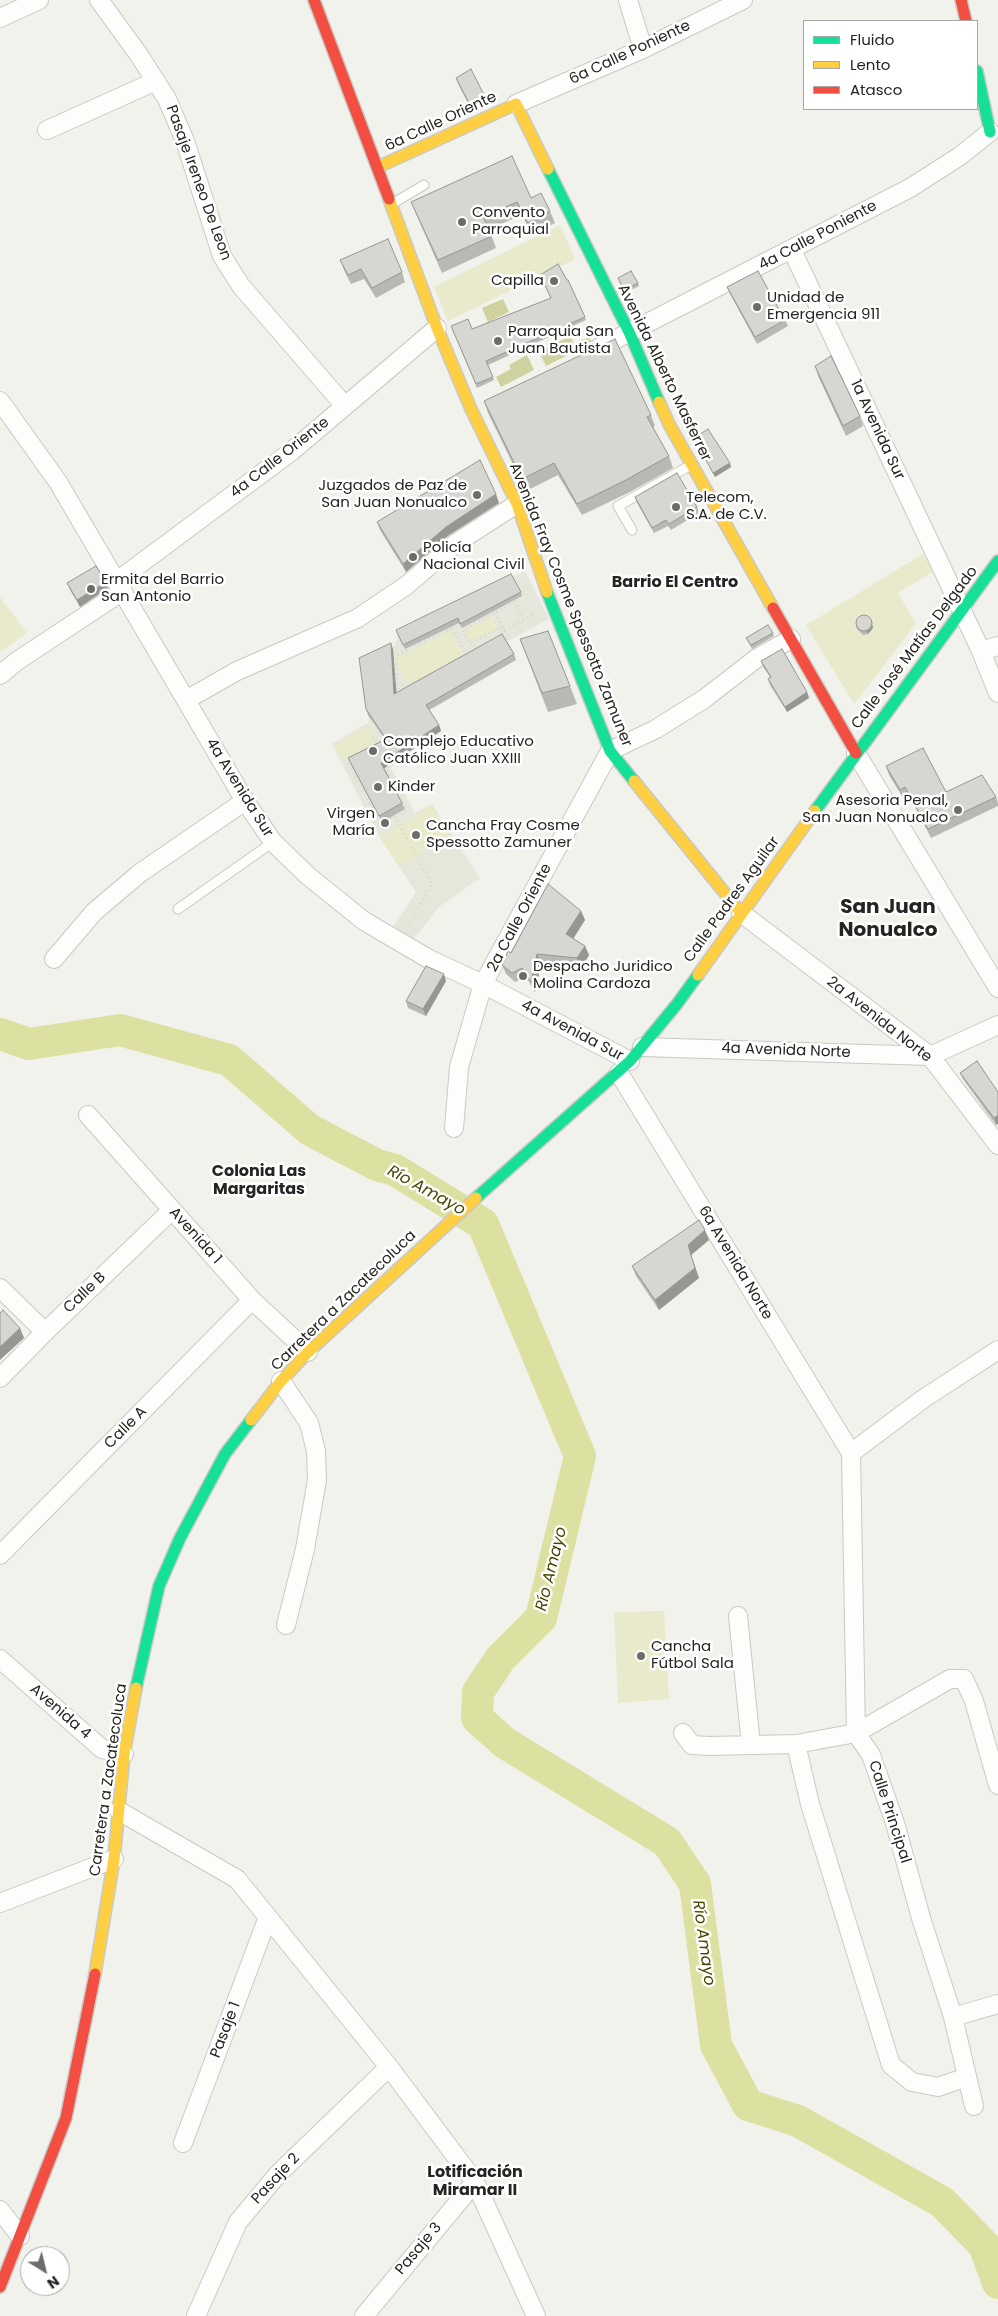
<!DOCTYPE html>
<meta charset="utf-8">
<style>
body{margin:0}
#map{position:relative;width:998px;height:2316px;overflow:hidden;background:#f1f2ec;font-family:Poppins,sans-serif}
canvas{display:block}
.legend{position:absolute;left:803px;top:20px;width:175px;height:90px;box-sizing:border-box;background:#fff;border:1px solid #a7a7a6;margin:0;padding:6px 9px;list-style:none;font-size:15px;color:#242421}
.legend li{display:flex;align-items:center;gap:10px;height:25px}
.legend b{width:25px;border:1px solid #a7a7a6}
.north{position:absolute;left:20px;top:2246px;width:50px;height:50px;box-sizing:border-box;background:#fff;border:1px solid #a7a7a6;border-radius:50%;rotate:144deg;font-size:14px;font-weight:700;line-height:20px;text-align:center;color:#242421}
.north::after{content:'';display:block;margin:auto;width:18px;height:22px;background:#6c6c68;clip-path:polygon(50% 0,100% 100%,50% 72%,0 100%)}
</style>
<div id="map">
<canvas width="998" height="2316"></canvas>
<ul class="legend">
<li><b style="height:6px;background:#16e098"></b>Fluido</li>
<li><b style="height:6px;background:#ffcf43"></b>Lento</li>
<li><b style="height:6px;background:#f24e42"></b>Atasco</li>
</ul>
<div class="north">N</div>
</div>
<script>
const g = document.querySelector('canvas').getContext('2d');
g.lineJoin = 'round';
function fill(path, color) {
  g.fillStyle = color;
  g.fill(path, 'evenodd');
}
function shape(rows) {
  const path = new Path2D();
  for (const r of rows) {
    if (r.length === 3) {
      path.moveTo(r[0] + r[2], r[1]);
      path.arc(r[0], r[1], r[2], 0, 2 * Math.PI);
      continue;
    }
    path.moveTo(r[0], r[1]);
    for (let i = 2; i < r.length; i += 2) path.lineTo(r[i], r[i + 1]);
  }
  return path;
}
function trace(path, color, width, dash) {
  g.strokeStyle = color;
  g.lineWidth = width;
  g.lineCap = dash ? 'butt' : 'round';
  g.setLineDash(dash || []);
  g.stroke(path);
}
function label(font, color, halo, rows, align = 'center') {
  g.font = font + ' Poppins,sans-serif';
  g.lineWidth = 5;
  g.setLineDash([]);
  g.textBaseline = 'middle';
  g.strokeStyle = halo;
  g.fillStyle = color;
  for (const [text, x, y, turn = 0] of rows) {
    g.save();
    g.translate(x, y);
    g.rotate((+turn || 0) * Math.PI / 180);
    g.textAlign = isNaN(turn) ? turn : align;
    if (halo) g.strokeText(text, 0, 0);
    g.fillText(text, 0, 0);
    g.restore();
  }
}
const built = shape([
 [525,571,549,619,508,641,516,660,429,711,441,731,398,759,391,768,415,813,432,804,480,878,439,907,413,940,394,926,416,892,380,838,332,744,369,722,361,664,393,649,398,635]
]);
const green = shape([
 [560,225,575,259,448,321,434,287],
 [923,554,934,571,898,593,916,624,854,704,806,625],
 [0,597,27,633,0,652],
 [492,616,498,628,471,642,465,630],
 [451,630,465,658,409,686,395,658],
 [368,726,378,744,345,762,335,744],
 [432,804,451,833,400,867,380,838],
 [664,1611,669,1699,618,1703,614,1612]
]);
const forest = shape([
 [503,299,509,312,488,322,482,308],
 [570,336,574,344,589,337,592,343,546,366,539,352],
 [527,355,534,370,501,387,496,377,511,369,509,365]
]);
const river = shape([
 [0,1034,29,1044,120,1030,229,1060,310,1130,377,1165,395,1170,483,1224,580,1456,541,1618,500,1659,478,1692,477,1718,505,1743,667,1842,695,1884,716,2045,748,2105,798,2121,942,2202,984,2245,998,2283]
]);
const path = shape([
 [495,613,508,637,503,640],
 [503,626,470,643,463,630,515,602,524,619],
 [452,628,468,657,399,700,396,664,397,655,452,628],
 [505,630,534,614],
 [373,736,379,746],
 [352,761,348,763,381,824,406,809,383,764],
 [394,816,432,884,407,927]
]);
const lane = shape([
 [392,204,424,185],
 [632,530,618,506,691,465],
 [178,909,273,842]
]);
const street = shape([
 [99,0,139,55,167,99,185,141,222,256,241,286,345,406],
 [628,0,643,49],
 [0,18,39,0],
 [516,104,643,49,743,0],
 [47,130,156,81],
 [792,250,981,651,998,693],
 [595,350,910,188,960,156,990,132],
 [0,401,58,482,245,801,273,842,307,875,364,921,429,959,483,984,630,1061],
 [117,581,292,451,437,328],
 [981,651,998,646],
 [0,675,17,661,123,591],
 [186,700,237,671,358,618,407,585,456,543,517,504],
 [856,753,998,988],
 [741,913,930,1056,998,1145],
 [54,959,94,912,140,873,245,801],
 [642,1047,930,1056,998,1025],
 [619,1073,851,1453,856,1733,871,1755,895,1823,921,1918,953,2017,974,2106],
 [88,1115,252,1300,308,1352],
 [454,1128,459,1067,483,984,610,751,656,729,704,699,757,658,791,639],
 [0,1288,45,1332],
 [0,1378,45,1332,172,1210],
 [281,1381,309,1423,316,1451,317,1480,305,1549,286,1625],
 [851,1453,923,1399,998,1350],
 [0,1555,252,1300],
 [738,1616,751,1745],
 [0,1659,102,1749,124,1754],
 [683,1733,692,1745,710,1746,796,1744,856,1733,950,1679,964,1679,974,1701,998,1785],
 [796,1744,810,1804,891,2065,912,2082,938,2087,967,2077],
 [119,1811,237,1879,389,2067,475,2182,536,2316],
 [0,1903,114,1859],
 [953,2017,998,2004],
 [183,2143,268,1917],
 [0,2210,20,2236],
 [196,2316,238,2222,278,2174,389,2067],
 [364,2316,475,2182]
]);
const fast = shape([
 [977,71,990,132],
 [548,169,630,334,659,402],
 [547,592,610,751,634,781],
 [815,811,998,561],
 [476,1198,630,1061,677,1004,698,975],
 [136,1688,159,1586,180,1538,225,1454,251,1420]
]);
const slow = shape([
 [378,167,516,104,548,169],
 [389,199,437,328,471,409,517,504,547,592],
 [659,402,670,426,773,608],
 [634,781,741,913],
 [698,975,815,811],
 [251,1420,281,1381,308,1352,476,1198],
 [95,1974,114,1859,124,1754,136,1688]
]);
const jam = shape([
 [314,0,389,199],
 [961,0,966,21],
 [773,608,856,753],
 [0,2287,66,2118,95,1974]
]);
const wall = shape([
 [456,78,484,95,486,102,471,109,458,84],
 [531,198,550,211,555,223,532,235,522,215,489,229,496,248,442,273,416,214,411,202],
 [340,260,402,272,405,282,376,298,364,279,351,284,344,270],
 [540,275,567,280,568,280,586,320,488,365,494,380,477,388,451,326,472,329,551,298],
 [618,278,638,283,639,286,625,293],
 [727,287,785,320,788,326,757,344,730,294],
 [815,366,860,416,863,426,846,436,818,376],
 [484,401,651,415,655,426,653,427,669,456,673,468,630,492,582,515,558,475,526,491,488,413],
 [694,438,731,467,715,477],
 [635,497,697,507,699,513,671,530,668,526,654,533,637,503],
 [499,503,449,535,406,572,380,530,377,522],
 [106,582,108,588,80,607,70,590,67,583],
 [521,592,522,596,462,628,459,623,405,649,396,630],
 [871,620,873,628,868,634,863,635,857,629,856,626],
 [773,633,774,636,752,649,746,638],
 [520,639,570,686,577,704,548,712],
 [393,649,396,693,514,654,516,660,429,710,439,725,441,731,384,768,402,803,405,809,382,822,351,764,348,758,385,739,368,715,366,709],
 [761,661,807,692,809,698,787,712,770,685,768,679,770,677,763,667],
 [886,766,946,792,996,797,998,803,998,806,931,838,909,795,903,798,889,775],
 [581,911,585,920,573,938,585,946,589,955,581,968,541,964,535,992,526,977,515,982,506,974,502,965,511,953],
 [446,981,426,1016,408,1008,406,1001],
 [977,1061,996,1125,963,1079,960,1073],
 [709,1240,691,1255,699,1278,659,1310,636,1276,632,1266]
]);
const shadedWall = shape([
 [730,463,731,467,715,477,713,473],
 [496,494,499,503,449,535,406,572,403,564,446,527],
 [106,582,108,588,80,607,77,600],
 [871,620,873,628,868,634,867,631],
 [391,643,393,649,397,700,394,694],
 [807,692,809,698,787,712,785,707],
 [439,725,441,731,383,769,381,763],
 [581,911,585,920,570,944,566,934],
 [585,946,589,955,581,968,577,958],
 [537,954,541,964,535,992,531,982],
 [444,974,446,981,426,1016,423,1009],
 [998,1115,998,1124,996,1125,994,1118],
 [705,1230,709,1240,691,1255,699,1278,659,1310,655,1300,688,1245],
 [20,1328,24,1338,0,1360,0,1347]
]);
const building = shape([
 [471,69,484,95,469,103,456,78,471,69],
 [512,156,531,198,541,193,550,211,528,223,517,202,483,217,492,236,438,260,411,202,512,156],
 [388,239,402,272,372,288,361,269,348,275,340,260,388,239],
 [558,264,567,280,568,280,585,317,486,361,493,377,476,384,451,326,468,319,472,329,551,298,540,275,558,264],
 [631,271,638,283,624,290,618,278,631,271],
 [758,271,785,320,755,337,727,287,758,271],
 [615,339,651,415,647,417,669,456,626,480,577,504,554,463,522,479,484,401,615,339],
 [831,356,860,416,843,426,815,366,831,356],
 [708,429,730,463,713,473,694,438,708,429],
 [480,460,496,494,446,527,403,564,377,522,480,460],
 [677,473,697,507,669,524,666,520,652,528,635,497,677,473],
 [96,566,106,582,77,600,67,583,96,566],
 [511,574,521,592,460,624,458,618,403,645,396,630,511,574],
 [864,623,8],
 [768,625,773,633,751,645,746,638,768,625],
 [548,631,570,686,542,693,520,639,548,631],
 [502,634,514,654,426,705,439,725,381,763,402,803,379,816,348,758,386,739,366,709,359,658,391,643,394,694,502,634],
 [782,649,807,692,785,707,768,679,771,677,761,661,782,649],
 [923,748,946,792,982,775,996,797,928,829,905,787,900,790,886,766,923,748],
 [548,884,581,911,566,934,585,946,577,958,537,954,531,982,522,968,512,973,502,965,508,951,511,953,548,884],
 [426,966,444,974,423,1009,406,1001,426,966],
 [977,1061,998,1092,998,1115,994,1118,960,1073,977,1061],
 [699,1220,705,1230,688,1245,695,1268,655,1300,632,1266,699,1220],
 [3,1310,20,1328,0,1347,0,1313,3,1310]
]);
const markers = [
 [462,222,5,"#6c6c68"],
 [554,281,5,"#6c6c68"],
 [757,307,5,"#6c6c68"],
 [498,341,5,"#6c6c68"],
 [477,495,5,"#6c6c68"],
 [676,507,5,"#6c6c68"],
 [413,557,5,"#6c6c68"],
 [91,589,5,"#6c6c68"],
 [373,751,5,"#6c6c68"],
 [378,787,5,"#6c6c68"],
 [958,810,5,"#6c6c68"],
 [385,823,5,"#6c6c68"],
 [416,835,5,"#6c6c68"],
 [523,976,5,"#6c6c68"],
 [641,1656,5,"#6c6c68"]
];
const streetNames = [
 ["6a Calle Poniente",630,53,-25],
 ["6a Calle Oriente",441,122,-25],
 ["Pasaje Ireneo De Leon",198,183,70],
 ["4a Calle Poniente",818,236,-28],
 ["Avenida Alberto Masferrer",664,373,64],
 ["1a Avenida Sur",877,430,65],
 ["4a Calle Oriente",280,458,-38],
 ["Avenida Fray Cosme Spessotto Zamuner",570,605,68],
 ["Calle José Matías Delgado",915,648,-53],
 ["4a Avenida Sur",239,788,58],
 ["Calle Padres Aguilar",732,900,-54],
 ["2a Calle Oriente",520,918,-62],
 ["2a Avenida Norte",879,1020,38],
 ["4a Avenida Sur",572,1031,28],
 ["4a Avenida Norte",786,1051,2],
 ["Avenida 1",195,1236,48],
 ["6a Avenida Norte",735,1263,59],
 ["Calle B",85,1293,-44],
 ["Carretera a Zacatecoluca",344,1301,-44],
 ["Calle A",126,1428,-45],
 ["Avenida 4",60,1712,41],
 ["Carretera a Zacatecoluca",109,1780,-82],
 ["Calle Principal",889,1812,72],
 ["Pasaje 1",226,2030,-69],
 ["Pasaje 2",276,2179,-47],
 ["Pasaje 3",419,2249,-50]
];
const poiNames = [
 ["Convento",472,213],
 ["Parroquial",472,230],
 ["Capilla",544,281,"right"],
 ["Unidad de",767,298],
 ["Emergencia 911",767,315],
 ["Parroquia San",508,332],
 ["Juan Bautista",508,349],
 ["Juzgados de Paz de",467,486,"right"],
 ["San Juan Nonualco",467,503,"right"],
 ["Telecom,",686,498],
 ["S.A. de C.V.",686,515],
 ["Policía",423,548],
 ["Nacional Civil",423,565],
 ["Ermita del Barrio",101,580],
 ["San Antonio",101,597],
 ["Complejo Educativo",383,742],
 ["Católico Juan XXIII",383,759],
 ["Kinder",388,787],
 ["Asesoria Penal,",948,801,"right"],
 ["San Juan Nonualco",948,818,"right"],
 ["Virgen",375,814,"right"],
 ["María",375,831,"right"],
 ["Cancha Fray Cosme",426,826],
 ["Spessotto Zamuner",426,843],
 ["Despacho Juridico",533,967],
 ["Molina Cardoza",533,984],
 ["Cancha",651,1647],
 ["Fútbol Sala",651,1664]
];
const neighbourhoodNames = [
 ["Barrio El Centro",675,583],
 ["Colonia Las",259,1172],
 ["Margaritas",259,1190],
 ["Lotificación",475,2173],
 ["Miramar II",475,2191]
];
const waterNames = [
 ["Río Amayo",426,1191,29],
 ["Río Amayo",552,1569,-76],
 ["Río Amayo",703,1943,82]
];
const districtNames = [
 ["San Juan",888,908],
 ["Nonualco",888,931]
];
fill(built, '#e6e7db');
fill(green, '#e8eacb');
fill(forest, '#cfd29f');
trace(river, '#dce0a1', 32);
trace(lane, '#c9c9c5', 11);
trace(street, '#c9c9c5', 20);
trace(fast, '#c9c9c5', 14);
trace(slow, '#c9c9c5', 14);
trace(jam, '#c9c9c5', 14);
trace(path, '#d5d5d4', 3, [1, 4]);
trace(lane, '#fdfdfc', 9);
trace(street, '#fdfdfc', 18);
trace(fast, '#16e098', 11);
trace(slow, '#ffcf43', 11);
trace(jam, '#f24e42', 11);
fill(wall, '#b8b8b5');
fill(shadedWall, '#969693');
fill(building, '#d6d6d2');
trace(building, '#969693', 1);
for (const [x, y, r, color] of markers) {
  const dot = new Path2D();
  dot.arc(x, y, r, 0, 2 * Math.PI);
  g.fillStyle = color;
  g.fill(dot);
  trace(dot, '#fff', 2);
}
label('15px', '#242421', '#fff', streetNames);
label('15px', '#242421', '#fff', poiNames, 'left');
label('bold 16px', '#242421', '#fff', neighbourhoodNames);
label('italic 16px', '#454600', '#fff', waterNames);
label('bold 20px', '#242421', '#fff', districtNames);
</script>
